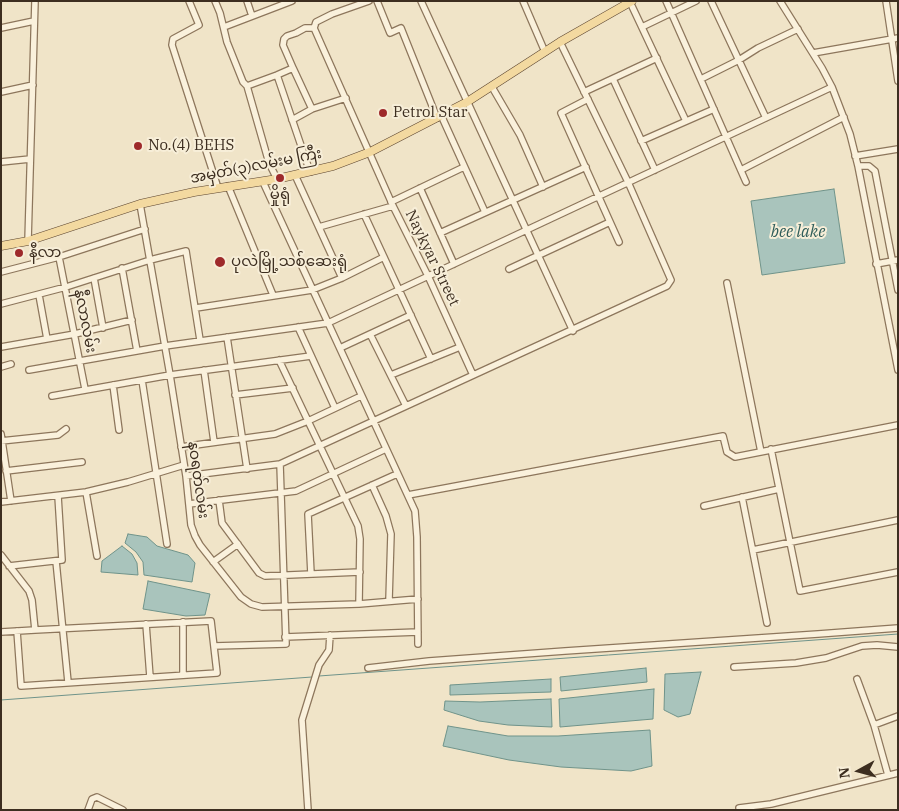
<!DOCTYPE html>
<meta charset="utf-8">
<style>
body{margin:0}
#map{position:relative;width:899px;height:811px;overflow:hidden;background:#f0e4c8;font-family:"IBM Plex Serif",serif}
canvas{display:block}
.frame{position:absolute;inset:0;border:2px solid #3d2e20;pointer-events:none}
.north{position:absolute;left:834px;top:746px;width:50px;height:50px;-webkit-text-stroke:4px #f7eed8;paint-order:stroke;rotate:263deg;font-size:14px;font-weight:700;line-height:20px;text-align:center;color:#3d2e20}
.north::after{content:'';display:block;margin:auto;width:18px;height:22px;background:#3d2e20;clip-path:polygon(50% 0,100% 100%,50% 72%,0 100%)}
</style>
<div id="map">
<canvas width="899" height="811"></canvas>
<div class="frame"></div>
<div class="north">N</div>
</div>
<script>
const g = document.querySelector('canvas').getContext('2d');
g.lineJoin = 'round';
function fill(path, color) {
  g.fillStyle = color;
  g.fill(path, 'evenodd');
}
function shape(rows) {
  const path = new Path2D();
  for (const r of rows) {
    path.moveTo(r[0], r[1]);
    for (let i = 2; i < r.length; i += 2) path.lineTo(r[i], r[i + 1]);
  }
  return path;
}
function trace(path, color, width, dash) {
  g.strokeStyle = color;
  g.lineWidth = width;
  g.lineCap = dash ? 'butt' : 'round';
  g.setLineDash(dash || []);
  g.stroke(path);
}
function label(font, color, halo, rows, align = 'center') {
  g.font = font + ' "IBM Plex Serif","Noto Sans Myanmar",serif';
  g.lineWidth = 4;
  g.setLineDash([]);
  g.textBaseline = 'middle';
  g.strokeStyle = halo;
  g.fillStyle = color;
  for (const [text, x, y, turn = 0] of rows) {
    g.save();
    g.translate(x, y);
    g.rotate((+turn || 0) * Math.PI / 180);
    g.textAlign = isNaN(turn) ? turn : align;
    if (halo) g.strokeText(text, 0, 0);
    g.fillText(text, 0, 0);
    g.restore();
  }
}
const water = shape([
 [834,189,845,263,762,275,751,201,834,189],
 [128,534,147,537,157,546,188,555,195,563,192,582,144,575,143,562,136,552,125,543,128,534],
 [122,546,132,554,137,563,138,575,101,572,102,561,122,546],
 [148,581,210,594,205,615,186,616,143,609,148,581],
 [646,668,647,682,561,691,560,677,646,668],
 [701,672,690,714,678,717,664,710,665,674,701,672],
 [551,679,551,692,450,695,450,685,551,679],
 [654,689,653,719,560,727,559,699,654,689],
 [551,699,552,727,508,725,479,721,444,710,445,701,480,702,551,699],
 [448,726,508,736,558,736,650,730,652,766,631,771,561,767,509,760,443,746,448,726]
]);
const stream = shape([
 [319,676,898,634],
 [1,700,312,677]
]);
const minor = shape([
 [189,1,199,25,173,39,172,45,218,188],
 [215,1,220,13,227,42,243,82,247,86,269,163,277,179],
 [247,1,252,16],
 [377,1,390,33,401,28,437,118],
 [421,1,573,331],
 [523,1,545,52],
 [666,1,746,182],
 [711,1,766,118],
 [780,1,822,68,832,87,850,134,858,166,898,370],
 [886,1,898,81],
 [630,2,686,121],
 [224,27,292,1],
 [642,27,696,1],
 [1,28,34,21],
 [314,28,393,206,428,276,473,375],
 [314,28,316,22,332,14,369,1],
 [813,53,898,38],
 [293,68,312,109],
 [277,75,310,172],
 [613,79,655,170],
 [701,79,739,60,758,48,798,29],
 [247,86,277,75,293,68,283,45,284,39,287,36,296,33,305,28,314,28],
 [492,87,520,135,543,187],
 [1,92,33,85],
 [584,92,657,58],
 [588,99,561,113,619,242],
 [441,115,485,212],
 [292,120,312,109,346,98],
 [641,141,714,109],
 [855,156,898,149],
 [1,162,30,159],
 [858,166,869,166,875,171,898,290],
 [741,170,844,117],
 [295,175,342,278],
 [263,182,415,511,417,537,418,644],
 [228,186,273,295],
 [420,188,454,264],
 [391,202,464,167],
 [140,204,170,375,186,476,191,525,195,536,200,545,241,597,251,604,262,607,359,604,418,599],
 [364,214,431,359],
 [319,227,393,206],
 [440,233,586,167],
 [28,241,35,1],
 [59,257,85,389],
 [876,264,898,260],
 [122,268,137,351],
 [509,269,610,222],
 [1,272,59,257,145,229],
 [94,278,103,328],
 [727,283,761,452],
 [39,295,47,339],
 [1,304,66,287,150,260,186,251,200,340],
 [196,308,312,290,342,278,384,257],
 [298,327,335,408],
 [370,334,406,406],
 [227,337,247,469],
 [1,347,75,334,132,320],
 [340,348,411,315],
 [279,360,358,526,360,539,359,604],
 [1,367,11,364],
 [29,370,165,346,328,323,832,87],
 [204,370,214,442],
 [391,375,460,347],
 [142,380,167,544],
 [113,385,119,430],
 [235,395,293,388],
 [52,396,170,375,311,356],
 [1,434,11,501],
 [1,441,58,435,66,429],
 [181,447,275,434,308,421,361,396],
 [771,449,800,591,898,572],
 [6,471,82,462],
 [186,476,280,464,667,286,671,280,628,182,560,42],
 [372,485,386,516,391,534,389,600],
 [86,492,97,556],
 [408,495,723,436,727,452,735,457,898,425],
 [742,497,767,623],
 [219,500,222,523,259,573,265,576,360,572],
 [1,502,86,492,128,482,184,465],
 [189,504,296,491,386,449],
 [704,506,779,489],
 [753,550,898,520],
 [1,555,29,591,32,600,35,630],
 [56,561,68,682],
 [213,562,238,544],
 [9,566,62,560,58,496],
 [311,574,308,514,397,474],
 [146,624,150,677],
 [1,632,35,630,211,621,217,673,21,686,17,631],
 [285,637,418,632],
 [214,646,286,644,280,464],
 [734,667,796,663,826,658,862,646,877,645,898,647],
 [368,668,429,661,565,651,818,634,898,628],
 [183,675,183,622],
 [857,679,874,725,888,775],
 [874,725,898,716],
 [739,808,771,804,898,773],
 [88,810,92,799,97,797,123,810],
 [308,810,302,720,319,665,329,650,330,635]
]);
const major = shape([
 [1,246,28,241,140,204,194,192,277,179,333,166,370,152,467,102,560,42,632,1]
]);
const markers = [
 [383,113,5,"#9e2a2b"],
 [138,146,5,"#9e2a2b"],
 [280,178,5,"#9e2a2b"],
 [19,253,5,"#9e2a2b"],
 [220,262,6,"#9e2a2b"]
];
const poiNames = [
 ["Petrol Star",393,113],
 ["No.(4) BEHS",148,146],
 ["မှိုရုံ",280,195,"center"],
 ["နီလာ",29,253],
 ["ပုလဲမြို့သစ်ဆေးရုံ",231,262]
];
const streetNames = [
 ["အမှတ်(၃)လမ်းမ ကြီး",256,166,-11],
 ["Naykyar Street",432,258,64],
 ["နီလာလမ်း",85,321,79],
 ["နဝရတ်လမ်း",198,480,82]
];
const waterNames = [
 ["bee lake",798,232]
];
fill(water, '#a9c4bc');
trace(water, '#6f938a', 1);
trace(stream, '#6f938a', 1);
trace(minor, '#8d765c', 8);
trace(major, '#5b4430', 9);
trace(minor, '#faf1dc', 5.5);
trace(major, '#f3d9a0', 8);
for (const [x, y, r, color] of markers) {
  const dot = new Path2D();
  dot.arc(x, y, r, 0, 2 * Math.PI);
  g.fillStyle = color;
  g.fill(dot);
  trace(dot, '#f7eed8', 2);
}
label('15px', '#3d2e20', '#f7eed8', poiNames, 'left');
label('15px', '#3d2e20', '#f7eed8', streetNames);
label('italic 16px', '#2f5d5a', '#f7eed8', waterNames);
</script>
